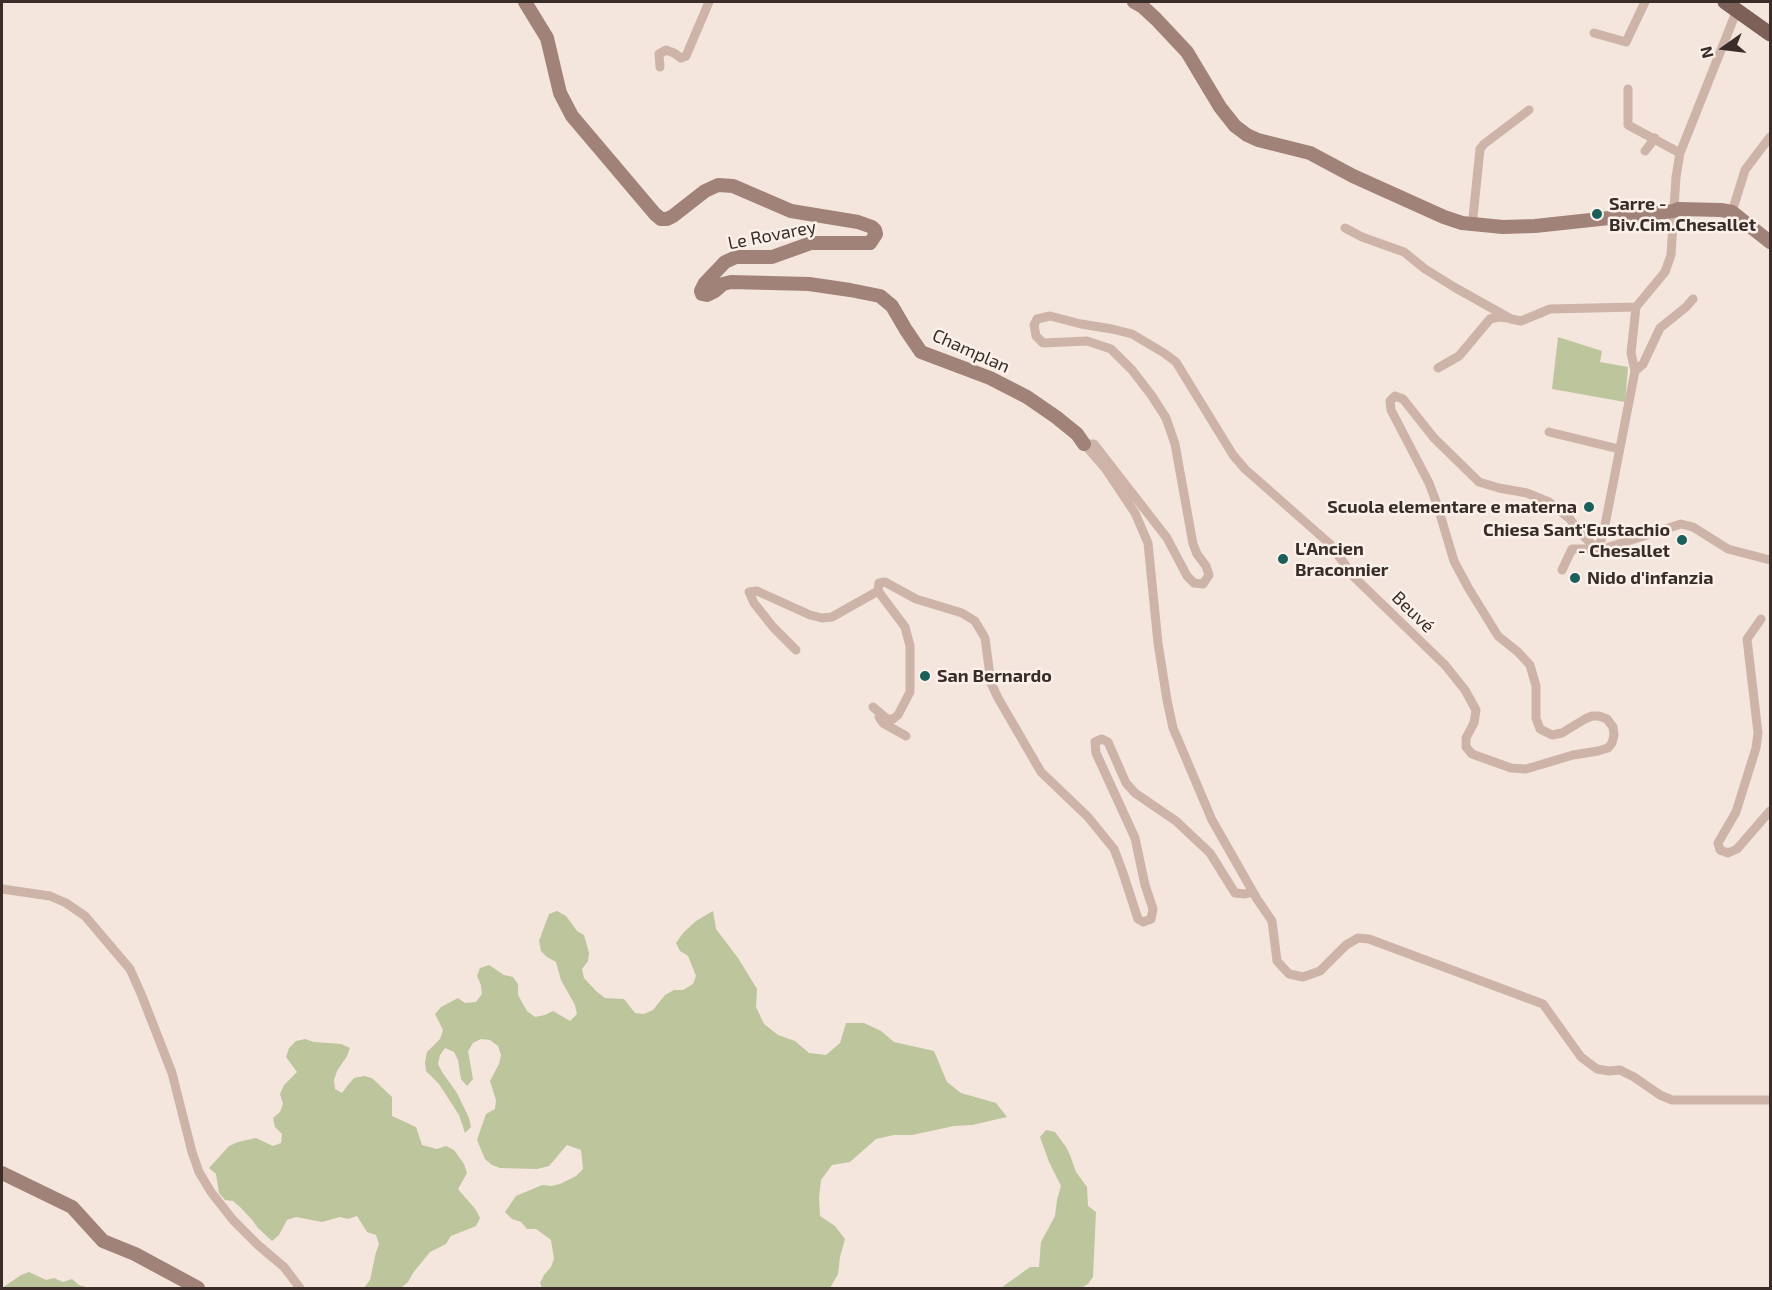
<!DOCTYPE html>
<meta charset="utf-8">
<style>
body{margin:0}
#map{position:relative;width:1772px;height:1290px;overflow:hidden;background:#f4e6dd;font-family:"Exo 2",sans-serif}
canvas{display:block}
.frame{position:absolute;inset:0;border:3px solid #3a2c28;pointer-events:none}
.north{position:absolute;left:1694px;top:18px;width:60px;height:60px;-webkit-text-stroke:4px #fbf1ea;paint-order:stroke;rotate:256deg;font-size:16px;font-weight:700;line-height:24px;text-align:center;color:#3a2c28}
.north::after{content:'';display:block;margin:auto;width:21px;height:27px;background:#3a2c28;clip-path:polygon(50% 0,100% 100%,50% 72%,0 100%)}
</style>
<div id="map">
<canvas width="1772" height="1290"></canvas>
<div class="frame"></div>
<div class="north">N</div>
</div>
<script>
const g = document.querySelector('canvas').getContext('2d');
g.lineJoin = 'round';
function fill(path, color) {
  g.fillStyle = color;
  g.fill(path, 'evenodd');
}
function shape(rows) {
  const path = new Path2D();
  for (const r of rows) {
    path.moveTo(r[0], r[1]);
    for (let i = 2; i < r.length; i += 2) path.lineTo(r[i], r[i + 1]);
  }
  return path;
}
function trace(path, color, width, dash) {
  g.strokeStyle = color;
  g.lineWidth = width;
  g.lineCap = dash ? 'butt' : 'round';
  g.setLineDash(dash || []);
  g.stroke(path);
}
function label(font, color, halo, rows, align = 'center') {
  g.font = font + ' "Exo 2",sans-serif';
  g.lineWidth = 5;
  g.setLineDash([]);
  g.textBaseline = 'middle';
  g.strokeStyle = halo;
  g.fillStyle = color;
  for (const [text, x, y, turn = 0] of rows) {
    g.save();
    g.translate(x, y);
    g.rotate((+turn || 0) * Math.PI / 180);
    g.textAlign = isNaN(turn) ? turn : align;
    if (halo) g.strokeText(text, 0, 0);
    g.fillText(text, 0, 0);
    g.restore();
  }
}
const green = shape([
 [1558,337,1602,351,1600,362,1628,367,1625,402,1552,389],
 [557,911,566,916,577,931,584,935,589,953,588,961,582,969,584,978,596,991,605,998,624,999,635,1013,644,1014,653,1010,665,995,674,990,683,990,693,984,696,976,688,956,680,951,676,943,683,933,696,921,713,911,716,929,738,958,757,989,756,1007,764,1024,778,1035,795,1041,809,1053,826,1055,840,1043,846,1023,864,1023,881,1031,894,1042,934,1051,947,1082,961,1093,996,1103,1007,1117,972,1125,954,1126,912,1135,894,1135,876,1139,850,1162,832,1165,821,1180,819,1198,820,1216,835,1226,845,1239,840,1257,838,1274,830,1288,542,1288,540,1283,544,1275,551,1267,554,1259,551,1240,536,1229,527,1229,521,1222,512,1219,505,1212,516,1196,542,1185,551,1186,560,1184,576,1176,583,1169,581,1150,567,1145,549,1166,537,1169,500,1168,492,1165,485,1159,477,1140,486,1114,495,1109,496,1100,490,1081,499,1064,501,1055,498,1046,490,1040,481,1039,473,1043,468,1051,473,1079,467,1086,461,1079,458,1060,454,1052,445,1048,440,1055,438,1064,442,1072,457,1093,469,1118,471,1127,465,1133,459,1115,439,1084,426,1071,425,1062,427,1052,440,1039,443,1030,435,1014,441,1007,458,998,465,1003,476,1002,482,994,481,985,477,976,480,968,489,965,504,975,513,977,518,984,518,995,527,1011,535,1017,545,1015,553,1011,570,1021,577,1014,575,1005,561,980,556,962,547,957,541,951,539,941,549,914],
 [305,1039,314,1042,341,1044,350,1048,347,1056,337,1071,334,1080,335,1089,342,1093,348,1085,354,1078,364,1076,372,1078,392,1097,392,1116,416,1127,422,1145,437,1149,446,1146,454,1150,464,1164,467,1173,458,1189,476,1210,480,1218,476,1226,451,1236,446,1244,430,1252,413,1273,408,1282,401,1288,364,1288,370,1280,376,1252,379,1244,376,1235,367,1232,357,1216,348,1219,340,1217,322,1222,296,1217,287,1220,279,1235,272,1241,258,1228,253,1221,240,1207,233,1201,225,1200,219,1193,216,1174,209,1168,229,1146,238,1142,256,1138,273,1146,281,1143,282,1134,275,1127,273,1118,280,1112,283,1104,280,1094,284,1085,297,1072,286,1057,289,1048,296,1041],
 [1046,1130,1055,1132,1066,1147,1070,1155,1076,1172,1087,1187,1088,1206,1096,1212,1093,1277,1088,1284,1081,1288,1001,1288,1030,1267,1039,1267,1041,1242,1055,1216,1057,1200,1061,1186,1049,1162,1040,1137],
 [29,1272,46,1280,54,1278,63,1282,72,1279,79,1285,90,1288,2,1288,21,1275]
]);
const street = shape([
 [1594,33,1626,42,1645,2],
 [660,67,659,54,666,50,674,53,681,58,686,56,709,2],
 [1628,89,1628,125,1680,153],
 [1645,151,1655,138],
 [1732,212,1745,170,1770,137],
 [1471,225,1473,217,1480,149,1484,144,1529,110],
 [1345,228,1362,237,1404,252,1425,269,1454,287,1511,319,1521,321,1550,309,1636,307],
 [1438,368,1459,356,1490,319,1499,317,1508,318],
 [1635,371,1643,364,1660,328,1686,307,1693,299],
 [1549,432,1619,449],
 [1084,444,1094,444,1167,538,1187,576,1194,583,1203,584,1209,575,1206,566,1197,554,1193,544,1175,444,1166,418,1152,396,1132,370,1111,349,1087,341,1043,343,1036,336,1034,325,1037,319,1050,316,1081,324,1112,329,1132,334,1164,353,1176,362,1233,455,1245,469,1330,544,1354,577,1445,665,1465,690,1476,710,1474,723,1466,738,1466,747,1472,754,1511,768,1526,769,1573,755,1598,751,1608,748,1612,743,1614,735,1613,727,1607,719,1599,716,1592,716,1585,719,1562,733,1552,735,1540,729,1536,718,1536,686,1530,665,1518,652,1498,636,1469,589,1454,561,1437,504,1429,483,1391,410,1390,401,1395,396,1403,399,1434,438,1479,482,1499,488,1527,493,1549,502,1570,519,1578,531,1596,548,1601,541,1605,525,1635,371,1631,353,1636,307,1665,272,1671,255,1676,177,1680,153,1737,10],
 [1084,444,1105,468,1135,513,1148,543,1158,643,1167,700,1173,728,1212,820,1257,899,1272,921,1277,961,1289,974,1303,977,1320,971,1346,945,1358,938,1369,939,1543,1004,1581,1057,1597,1069,1609,1071,1620,1070,1634,1077,1660,1095,1672,1100,1770,1100],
 [1562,570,1572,549,1603,549,1681,524,1693,527,1728,549,1770,560],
 [1761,619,1747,639,1758,733,1756,748,1736,812,1718,843,1720,850,1728,853,1737,849,1770,811],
 [796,650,773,627,754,603,749,592,757,591,810,615,822,618,832,617,878,591,879,583,885,582,916,599,962,613,975,621,985,638,991,683,998,698,1041,772,1088,817,1114,849,1122,870,1138,919,1143,922,1151,919,1153,909,1145,885,1135,838,1096,753,1095,742,1102,739,1108,742,1126,783,1135,793,1176,821,1210,853,1235,893,1245,894,1253,892],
 [873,707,887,719,893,719,898,715,910,692,910,646,905,627,878,591],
 [879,717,883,723,906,736],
 [2,889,50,896,66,903,85,916,130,969,142,996,172,1073,192,1152,199,1172,211,1192,233,1220,258,1245,284,1267,300,1288]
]);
const secondary = shape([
 [525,2,547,38,560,93,572,116,655,214,661,219,667,219,673,216,705,191,718,185,733,186,791,211,858,222,872,227,875,230,876,234,870,243,811,243,772,257,736,257,725,262,705,283,701,291,702,294,707,295,715,291,723,284,731,282,809,284,850,290,880,296,892,306,906,330,921,352,990,378,1027,397,1056,417,1077,434,1084,444],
 [1134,2,1143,7,1156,19,1187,52,1220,107,1235,126,1247,135,1258,140,1310,153,1353,176,1444,217,1462,223,1503,227,1535,226,1674,211,1678,209,1721,210,1732,212,1770,242],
 [2,1173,72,1207,103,1241,135,1254,198,1288]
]);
const primary = shape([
 [1725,2,1770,34]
]);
const markers = [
 [1597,214,6,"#1a5f5a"],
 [1589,507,6,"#1a5f5a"],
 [1682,540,6,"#1a5f5a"],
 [1283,559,6,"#1a5f5a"],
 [1575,578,6,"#1a5f5a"],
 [925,676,6,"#1a5f5a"]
];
const poiNames = [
 ["Sarre -",1609,204],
 ["Biv.Cim.Chesallet",1609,225],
 ["Scuola elementare e materna",1577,507,"right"],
 ["Chiesa Sant'Eustachio",1670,530,"right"],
 ["- Chesallet",1670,551,"right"],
 ["L'Ancien",1295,549],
 ["Braconnier",1295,570],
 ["Nido d'infanzia",1587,578],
 ["San Bernardo",937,676]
];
const streetNames = [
 ["Le Rovarey",772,235,-11],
 ["Champlan",971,351,24],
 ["Beuvé",1413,612,44]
];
fill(green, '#bcc59b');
trace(street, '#ceb4a8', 9);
trace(secondary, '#a18279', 14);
trace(primary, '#7d6058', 15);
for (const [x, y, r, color] of markers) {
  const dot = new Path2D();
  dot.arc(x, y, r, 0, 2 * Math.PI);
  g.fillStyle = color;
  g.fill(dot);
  trace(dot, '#fbf1ea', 2);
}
label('bold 18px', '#3a2c28', '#fbf1ea', poiNames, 'left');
label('18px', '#3a2c28', '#fbf1ea', streetNames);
</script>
